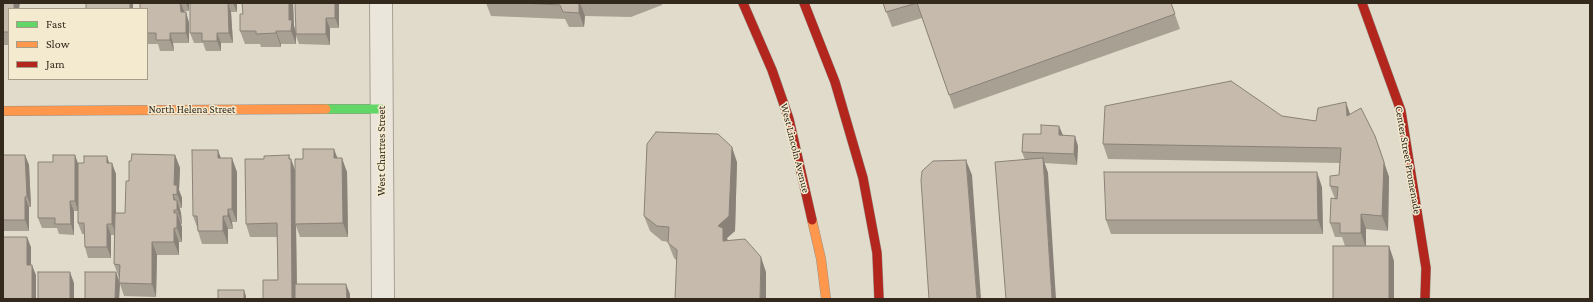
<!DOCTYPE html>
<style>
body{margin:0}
#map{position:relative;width:1593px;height:302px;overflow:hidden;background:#e1dbcb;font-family:"Crimson Pro",serif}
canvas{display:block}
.frame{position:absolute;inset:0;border:4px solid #33291d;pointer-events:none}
.legend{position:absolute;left:8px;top:8px;width:140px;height:72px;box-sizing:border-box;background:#f3ead0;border:1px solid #a69d88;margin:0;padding:5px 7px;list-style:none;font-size:12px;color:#33291d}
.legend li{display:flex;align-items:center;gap:8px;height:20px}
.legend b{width:20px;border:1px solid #a69d88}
</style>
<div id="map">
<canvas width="1593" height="302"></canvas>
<div class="frame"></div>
<ul class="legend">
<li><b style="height:5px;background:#63d668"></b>Fast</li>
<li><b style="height:5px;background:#ff974d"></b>Slow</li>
<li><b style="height:5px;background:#b3261e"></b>Jam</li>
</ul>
</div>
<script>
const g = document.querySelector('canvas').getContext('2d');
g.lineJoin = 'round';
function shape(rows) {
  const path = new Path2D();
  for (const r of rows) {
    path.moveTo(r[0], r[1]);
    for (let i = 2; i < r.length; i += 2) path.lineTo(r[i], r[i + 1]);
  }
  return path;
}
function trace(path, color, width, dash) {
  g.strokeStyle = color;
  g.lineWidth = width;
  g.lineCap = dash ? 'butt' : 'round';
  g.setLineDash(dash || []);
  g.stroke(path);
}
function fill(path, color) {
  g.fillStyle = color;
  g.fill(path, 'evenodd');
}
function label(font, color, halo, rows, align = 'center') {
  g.font = font + ' "Crimson Pro",serif';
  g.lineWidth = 3;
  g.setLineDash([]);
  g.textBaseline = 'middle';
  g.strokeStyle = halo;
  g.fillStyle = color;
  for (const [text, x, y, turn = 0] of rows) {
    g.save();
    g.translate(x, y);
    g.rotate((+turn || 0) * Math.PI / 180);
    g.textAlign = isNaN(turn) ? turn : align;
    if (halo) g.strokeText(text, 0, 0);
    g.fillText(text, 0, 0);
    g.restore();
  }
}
const street = shape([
 [381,3,383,299]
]);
const fast = shape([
 [326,109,381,109]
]);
const slow = shape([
 [3,111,326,109],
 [812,220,821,259,826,299]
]);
const jam = shape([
 [743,3,772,70,789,119,812,220],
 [804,3,835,82,863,178,877,253,879,299],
 [1362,3,1401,111,1426,268,1425,299]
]);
const wall = shape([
 [3,3,9,9,9,45,3,45],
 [140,3,189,3,189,11,184,11,186,12,189,23,189,43,173,43,174,51,160,51,158,44,147,44,147,9],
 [190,3,237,3,237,12,231,12,233,43,221,43,221,51,206,51,203,43,194,43,190,33],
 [242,3,293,3,294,26,296,31,339,3,339,28,330,28,330,45,299,44,296,36,296,44,281,44,281,47,261,47,260,44,245,44,240,31,243,14],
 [486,3,662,3,662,5,631,17,585,16,584,27,569,27,565,19,491,16],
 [883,3,1171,3,1180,29,954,109,922,18,892,27],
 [1350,114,1380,150,1389,177,1388,231,1366,229,1366,246,1389,246,1394,261,1345,246,1342,237,1335,237,1330,223,1335,199,1330,186,1339,175,1340,163,1108,159,1103,144,1282,116,1316,121],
 [1059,126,1063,135,1078,146,1077,165,1044,163,1048,173,1025,160,1022,152,1041,134],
 [3,155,25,155,29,165,31,207,29,207,29,231,3,231],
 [175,155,180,168,179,190,182,198,182,208,180,208,181,213,182,224,181,224,182,227,182,242,179,242,179,255,157,255,156,297,124,296,120,284,119,299,85,299,119,282,119,278,114,264,114,235,111,235,111,258,88,258,85,247,85,234,82,234,78,223,78,211,74,211,74,235,59,234,57,228,42,228,38,218,78,165,107,156,109,163,116,174,116,213,125,213,129,181],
 [221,158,237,172,237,222,232,222,233,229,228,229,228,244,202,244,198,231,197,227,193,216],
 [338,158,347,172,348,237,300,237,296,226,297,284,350,294,350,299,263,299,278,280,277,237,250,237,246,224,290,159,291,159,295,171],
 [737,162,735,231,727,238,728,241,766,272,676,260,674,258,668,243,669,242,662,241,650,231,644,216],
 [1322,187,1323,234,1111,234,1106,220]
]);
const shadedWall = shape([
 [14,3,20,3,19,9,14,9],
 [130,3,133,3,133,9,130,9],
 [180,3,181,3,184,11,185,22,181,12],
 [186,3,189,3,189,11],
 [228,3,231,12,233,43,229,33],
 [233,3,237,3,237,12],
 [289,3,293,3,294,26,296,34,296,44,291,31,289,20],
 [335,3,339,3,339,28,335,18],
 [579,3,580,3,585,16,584,27,579,13],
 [186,12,189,23,189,43,186,33],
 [326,18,330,28,330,45,326,34],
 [276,31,281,44,281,47,276,33],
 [170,33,173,43,174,51,170,40],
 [217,33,221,43,221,51,217,41],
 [1346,102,1351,117,1347,116],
 [1059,126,1063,136,1059,135],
 [1075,136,1078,146,1077,165,1074,154],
 [1375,136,1389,177,1388,231,1382,216],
 [732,147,737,162,735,231,727,238,728,243,729,256,718,226],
 [334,149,339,162,334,158],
 [218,150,223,164,218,158],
 [25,155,29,165,31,207,27,196],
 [75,155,79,166,78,211,75,201],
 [175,155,180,168,179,190,182,198,182,208,174,185],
 [289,155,291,162,291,159,296,173,295,224,296,226,297,299,292,299],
 [107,156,110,166,107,163],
 [232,158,237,172,237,222,232,209],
 [342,158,347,172,348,237,343,223],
 [1043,158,1048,173,1056,299,1052,299],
 [966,160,972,175,981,299,977,299],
 [112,163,116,174,116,234,112,224],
 [1317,172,1322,187,1323,234,1318,220],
 [173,194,177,204,177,200,181,213,182,224,174,200],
 [25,197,29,207,29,231,25,220],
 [70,201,74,211,74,235,71,224],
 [228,209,232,222,233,229,228,216],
 [174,210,177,219,177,213,182,227,182,242,177,228],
 [1361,214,1366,229,1366,248,1361,233],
 [223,216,228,229,228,244,223,231],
 [107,224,111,235,111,258,107,247],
 [174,228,179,242,179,255,174,242],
 [27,237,31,247,31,275,27,265],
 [152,242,157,255,156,297,152,284],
 [1389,246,1394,261,1394,299,1389,299],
 [761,257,766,272,766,299,760,299],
 [32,265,36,275,36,299,32,299],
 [70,272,74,283,74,299,70,299],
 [116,272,120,283,119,299,115,299],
 [346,284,350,294,350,299,347,299],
 [244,290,246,296,246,299,244,299]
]);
const building = shape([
 [3,3,14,3,14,9,9,9,9,32,3,32,3,3],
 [86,3,130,3,130,9,86,9,86,3],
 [140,3,180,3,181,12,186,12,186,33,170,33,170,40,156,40,156,33,147,33,147,9,140,9,140,3],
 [190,3,228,3,229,33,217,33,217,41,202,41,202,33,190,33,190,3],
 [242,3,289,3,289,20,292,20,291,31,276,31,276,33,256,34,256,31,240,31,240,14,243,14,242,3],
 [295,3,335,3,335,18,326,18,326,34,296,34,295,3],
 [521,3,579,3,579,13,563,12,560,5,521,3],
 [883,3,1171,3,1175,14,949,95,917,3,886,12,883,3],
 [1231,81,1282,116,1316,121,1318,108,1346,102,1347,116,1361,108,1375,136,1384,162,1382,216,1361,214,1361,233,1340,233,1340,223,1330,223,1331,198,1337,199,1338,187,1330,186,1330,176,1339,175,1341,148,1103,144,1105,106,1231,81],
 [1041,125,1059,126,1059,135,1075,136,1074,154,1022,152,1023,134,1041,134,1041,125],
 [656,132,718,134,732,147,729,216,718,226,723,228,723,241,745,239,761,257,760,299,675,299,677,250,668,243,669,227,657,226,644,216,647,144,656,132],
 [303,149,334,149,334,158,342,158,343,223,295,224,295,159,303,159,303,149],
 [192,150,218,150,218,158,232,158,232,209,228,209,228,216,223,216,223,231,198,231,197,216,193,216,192,150],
 [132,154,175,155,174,185,177,185,177,195,173,194,174,200,177,200,177,210,174,210,174,213,177,213,177,228,174,228,174,242,152,242,152,284,119,283,120,265,114,264,115,213,125,213,126,181,129,181,129,161,131,161,132,154],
 [3,155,25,155,27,196,25,197,25,220,3,220,3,155],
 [53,155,75,155,75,201,70,201,71,224,55,224,55,218,38,218,38,162,53,162,53,155],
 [289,155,289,159,291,159,292,299,263,299,263,280,278,280,277,223,246,224,245,159,264,159,264,156,289,155],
 [84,156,107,156,107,163,112,163,112,224,107,224,107,247,85,247,84,223,78,223,78,163,84,163,84,156],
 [1043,158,1052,299,1006,299,995,162,1043,158],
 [966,160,977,299,929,299,921,180,922,171,933,161,966,160],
 [1104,172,1317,172,1318,220,1106,220,1104,172],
 [3,237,27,237,27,265,32,265,32,299,3,299,3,237],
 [1333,246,1389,246,1389,299,1333,299,1333,246],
 [38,272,70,272,70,299,38,299,38,272],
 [85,272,116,272,115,299,85,299,85,272],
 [295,284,346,284,347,299,295,299,295,284],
 [218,290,244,290,244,299,218,299,218,290]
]);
const streetNames = [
 ["North Helena Street",192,110],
 ["West Lincoln Avenue",795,148,76],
 ["West Chartres Street",382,151,-90],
 ["Center Street Promenade",1408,160,80]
];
trace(street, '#a6a094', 24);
trace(fast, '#958f84', 10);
trace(slow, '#958f84', 10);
trace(jam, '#958f84', 10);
trace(street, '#eae6db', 22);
trace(fast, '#63d668', 9);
trace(slow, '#ff974d', 9);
trace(jam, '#b3261e', 9);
fill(wall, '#a9a094');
fill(shadedWall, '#8a8278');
fill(building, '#c5baac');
trace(building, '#8a8278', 1);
label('11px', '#33291d', '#f3ead0', streetNames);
</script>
